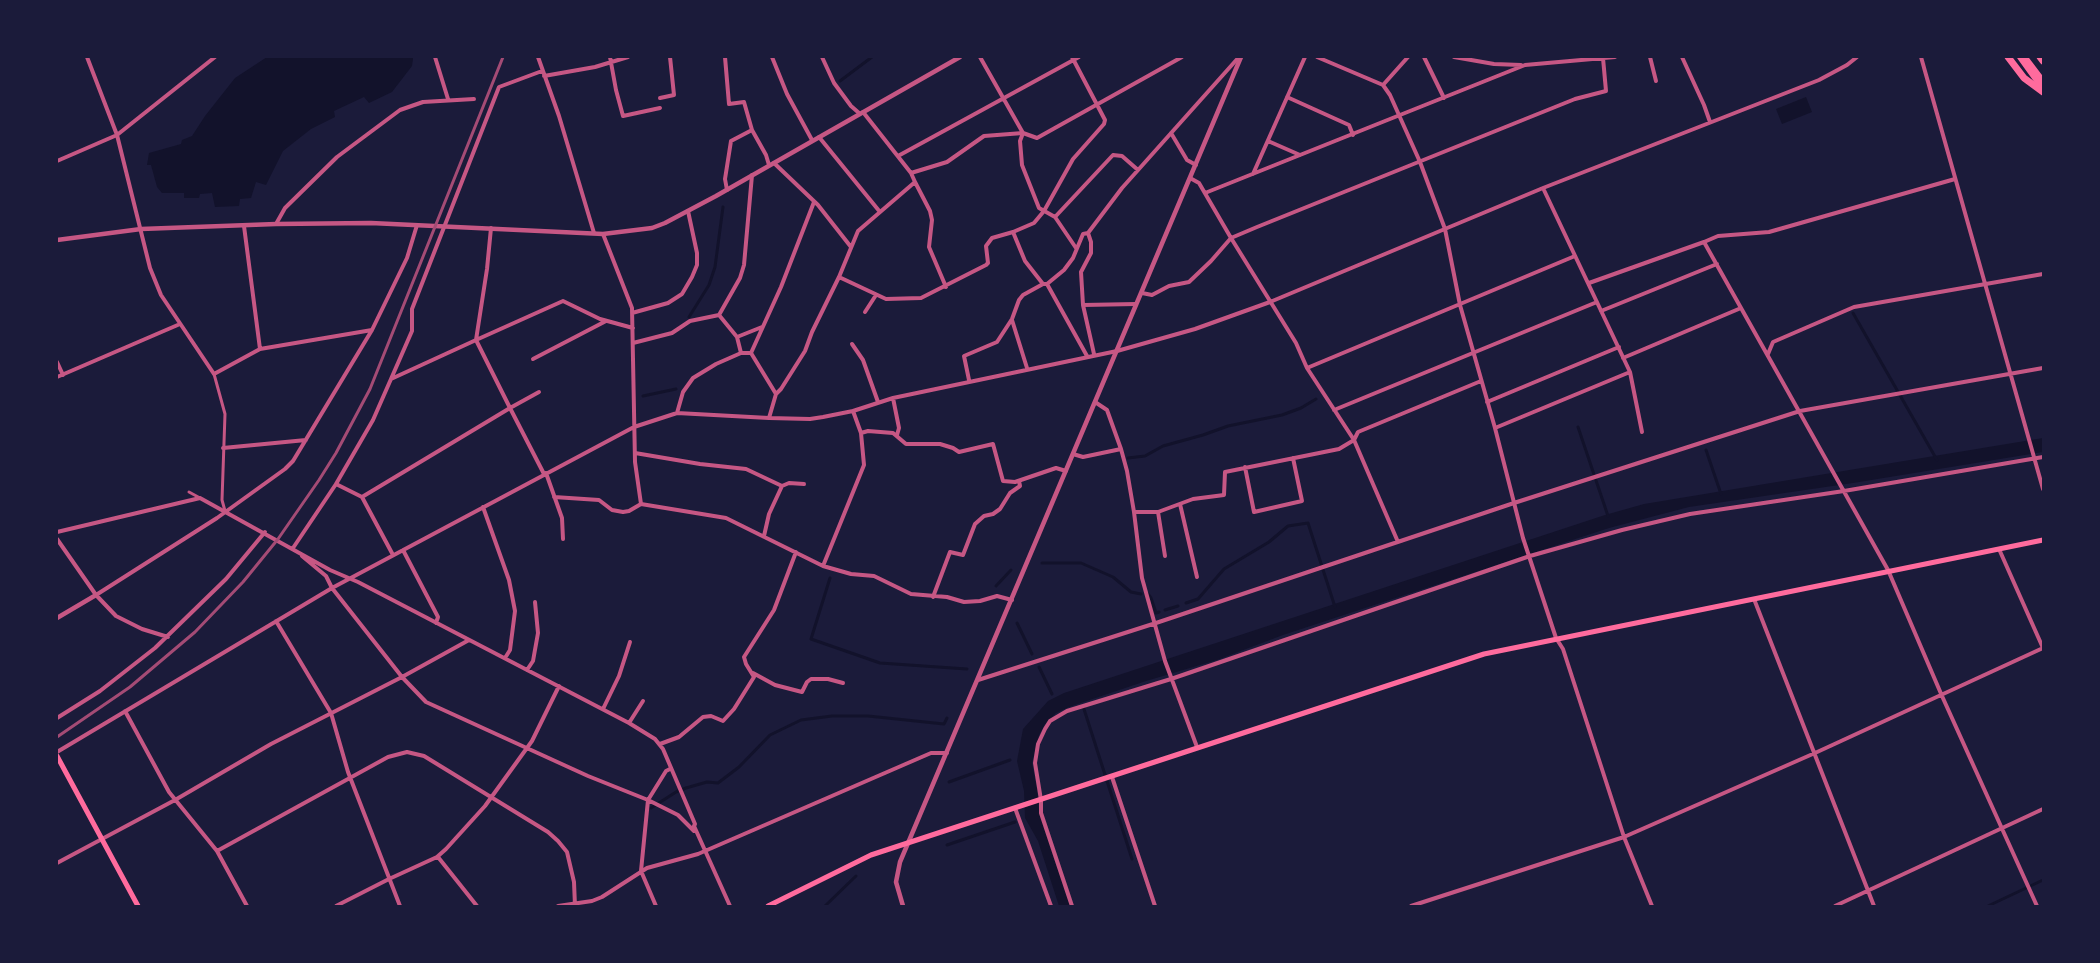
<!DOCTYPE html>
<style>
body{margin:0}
#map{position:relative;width:2100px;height:963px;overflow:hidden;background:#1b1b3a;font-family:"PT Sans Narrow",sans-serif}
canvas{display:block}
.frame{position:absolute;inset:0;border:58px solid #1b1b3a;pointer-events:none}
</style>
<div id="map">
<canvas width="2100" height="963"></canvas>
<div class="frame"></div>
</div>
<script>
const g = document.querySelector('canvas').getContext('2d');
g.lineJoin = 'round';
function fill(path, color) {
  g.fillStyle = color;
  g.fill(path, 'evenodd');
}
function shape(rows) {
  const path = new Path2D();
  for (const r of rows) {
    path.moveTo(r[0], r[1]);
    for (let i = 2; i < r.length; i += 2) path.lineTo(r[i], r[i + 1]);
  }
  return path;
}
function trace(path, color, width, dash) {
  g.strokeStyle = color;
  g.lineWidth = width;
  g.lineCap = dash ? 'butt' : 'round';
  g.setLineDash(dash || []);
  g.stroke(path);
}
const water = shape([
 [267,57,413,57,413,59,412,66,392,92,369,103,364,97,334,111,335,117,311,129,283,151,266,185,256,182,251,198,240,199,239,206,215,207,212,193,200,194,199,198,184,198,184,193,162,193,157,187,151,165,147,165,149,153,181,144,182,140,192,136,205,116,235,78],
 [1806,97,1812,112,1782,124,1776,109],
 [2043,438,2043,452,1853,483,1689,507,1609,528,1283,635,1217,660,1146,681,1069,707,1056,713,1045,724,1039,735,1032,763,1037,789,1039,811,1070,906,1059,906,1038,841,1025,818,1024,791,1017,761,1023,729,1048,701,1064,693,1605,515,1644,504]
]);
const stream = shape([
 [840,81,872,57],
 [1853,313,1937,460],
 [689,317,709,285,715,267,723,207],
 [643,396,676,389],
 [1578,427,1608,516],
 [1706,450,1721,494],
 [1128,458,1145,456,1163,446,1203,435,1228,426,1282,415,1301,408,1316,399],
 [1308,523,1335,607],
 [1042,563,1081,563,1113,577,1131,592,1141,594],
 [830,578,811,639,880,663,967,669],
 [996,586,1011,570],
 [1148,594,1151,598,1156,613,1159,612],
 [1186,603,1198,599,1224,569,1269,542,1288,526,1308,523],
 [1165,610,1178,606],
 [1017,623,1032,654],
 [1039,667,1052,694],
 [1083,706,1132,859],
 [949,782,1010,760],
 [651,808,676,792,686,788,707,782,718,783,739,767,770,735,801,720,832,716,868,716,944,724,947,718],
 [947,845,1015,822],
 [825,906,856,876],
 [1988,906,2043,880]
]);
const pedestrian = shape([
 [214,374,225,414,222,500,225,511],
 [189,492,200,498]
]);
const minor = shape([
 [87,57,117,135,150,268,161,295,214,374,260,349],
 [435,57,448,99],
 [538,57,559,116,594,233],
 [610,57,616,90,623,116,660,108],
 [725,57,729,104,744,102,752,130,766,155,769,165],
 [772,57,787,94,812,140],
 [822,57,834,83,851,106,859,113],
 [980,57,1023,133,1020,141,1022,165,1039,208,1055,217,1076,248],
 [1317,57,1383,85,1390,95,1420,162,1445,229,1460,305,1495,428,1523,538,1556,638,1563,649,1624,837,1652,906],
 [1424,57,1444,98],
 [1454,57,1494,64,1521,65],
 [1650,57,1656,81],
 [1682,57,1704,105,1710,122],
 [1921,57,2043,489],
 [544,76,595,67,628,57],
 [1383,85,1408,57],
 [1287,97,1349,125,1353,135],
 [660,98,674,95,670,57],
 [1171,133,1187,160,1196,165],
 [819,137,880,212],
 [1268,141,1300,155],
 [898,156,1079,57],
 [57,161,117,135,215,57],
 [774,163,818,205,851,247],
 [911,173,947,162,984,136,1023,133,1037,138,1182,57],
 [1253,174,1305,57],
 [1190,178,1199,183,1231,238,1296,343,1307,368,1354,440,1398,542],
 [915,182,930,211,932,220,929,247,946,287],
 [1543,188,1630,372,1642,432],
 [727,190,725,179,731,141,752,130],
 [1205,193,1525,65,1615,57],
 [1055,217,1113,155,1122,156,1138,170],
 [276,224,285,208,337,157,400,110,423,102,474,99],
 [244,226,260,349,372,330],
 [1013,232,1025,261,1043,284,1047,284,1087,356],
 [1088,233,1091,242,1091,253,1081,272,1083,305,1136,304],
 [603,234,632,308,635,462,641,504,726,518,823,566,851,574,874,576,911,594,947,597,964,602,980,601,997,596,1012,600],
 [1704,242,1718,236,1769,232,1955,179],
 [839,277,886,299,921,298,986,265,988,263,986,246,992,238,1013,232,1034,223,1044,211,1073,159,1104,124,1105,120,1072,57],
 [1589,283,1704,242,1888,570,1942,696,2037,906],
 [1047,284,1064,270,1073,258,1083,234,1088,233,1122,188,1239,57],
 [1142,293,1152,295,1169,286,1189,282,1211,261,1231,238,1257,227,1575,99,1606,91,1603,58],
 [1083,305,1094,354],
 [1601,311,1717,264],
 [865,312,876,295],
 [632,313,668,303,682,294,692,277,697,265,697,253,688,211],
 [719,315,737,337,741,353],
 [1012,320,1027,368],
 [737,337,762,327],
 [476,340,563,301,600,319,633,328],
 [476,340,487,269,491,228],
 [633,343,672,333,690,321,719,315,740,278,744,265,752,175],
 [852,344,863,360,878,402],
 [751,353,776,394],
 [1768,354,1773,342,1854,307,2043,274],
 [1623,358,1741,308],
 [533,359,606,321],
 [57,362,63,375],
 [1307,368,1575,256],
 [57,377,180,324],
 [391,379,412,331,412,309,499,87,542,71],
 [969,380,964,356,997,342,1012,319,1019,300,1023,295,1043,284],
 [893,398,899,428,897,435],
 [1095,402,1107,410,1121,449,1127,471,1134,512,1142,578,1165,661,1197,747],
 [1487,402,1619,347],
 [1334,410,1597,302],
 [677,413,683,392,693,378,716,364,741,353,751,353,781,287,814,202],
 [769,418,776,394,781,389,805,351,812,332,839,277,858,231,915,182,911,173,863,112],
 [1495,428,1630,372],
 [861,433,868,431,893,433,906,444,940,444,953,448,959,452,993,444,1003,481,1015,482,1056,468,1066,471],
 [223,448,306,440],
 [635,453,700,464,746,469,782,486,769,514,764,536],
 [1073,454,1083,457,1121,449],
 [1245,467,1254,512,1302,501,1293,458],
 [546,473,562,518,563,539],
 [336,484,362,497,393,555],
 [782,486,789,483,804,484],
 [362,497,510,408,544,474],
 [554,497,599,500,612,510,623,512,629,511,641,504],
 [1180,504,1197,577],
 [483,507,509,580,515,611,510,650,505,658],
 [1134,512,1158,512,1193,499,1224,495,1225,472,1339,449,1354,440,1358,432,1481,381],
 [1158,512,1165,556],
 [57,532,200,498,330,570,358,582,629,723,655,739,663,749,695,824,694,826,730,906],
 [57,539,96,595,116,616,142,629,168,637],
 [293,548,336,484,373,420,391,379,476,340,510,408,539,392],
 [1999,549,2043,648],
 [403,550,438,617,436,623],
 [302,556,326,576,332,588,402,677,426,702,588,776,648,800,678,815,694,831,694,829],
 [823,566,864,465,861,433,853,411],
 [96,595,217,518,285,469,293,461,372,330,407,258,417,225],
 [933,597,950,552,963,555,975,524,984,516,993,514,1000,509,1010,493,1020,486,1019,481],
 [1754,599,1874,906],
 [276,621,331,713,348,772,400,906],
 [527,670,533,661,538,633,535,602],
 [753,673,775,685,802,692,807,682,811,679,828,679,843,683],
 [978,680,1156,623,1514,503,1800,411,2043,368],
 [603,709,619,676,630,642],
 [125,711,169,792,217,851,247,906],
 [57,718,100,691,155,648,226,579,265,532],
 [629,723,643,701],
 [660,744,679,737,703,717,711,716,723,721,734,709,754,677,746,664,744,657,774,610,796,552],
 [57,752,332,588,634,427,677,413,769,418,810,419,823,417,853,411,893,398,1117,351,1195,329,1270,302,1543,188,1819,80,1847,65,1857,57],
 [1112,777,1155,906],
 [1015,808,1051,906],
 [217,851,388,757,407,752,424,756,548,832,558,841,567,852,574,882,575,906],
 [438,857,477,906],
 [57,863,175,800,271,744,402,677,469,640],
 [336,906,389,879,437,857,446,849,485,806,532,741,559,686],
 [558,906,592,901,602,897,647,868,698,854,931,753,947,753],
 [656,906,641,871,648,800,666,771,670,769],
 [1072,906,1041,813,1041,800,1035,763,1038,744,1045,729,1050,721,1067,711,1171,679,1530,556,1622,530,1690,514,1844,491,2043,457],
 [1411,906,1624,837,1815,753,2043,648],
 [1835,906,2043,809]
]);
const tertiary = shape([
 [57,240,141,229,276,224,371,223,603,234,652,228,665,223,716,196,960,57],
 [57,618,96,595],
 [903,906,896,882,900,862,1241,57]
]);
const secondary = shape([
 [57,756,138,906],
 [768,906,871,855,1484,654,2043,540]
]);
const trunk = shape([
 [2020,57,2043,89]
]);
const motorway = shape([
 [2008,57,2024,78,2043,92],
 [2024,57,2043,82],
 [2040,57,2043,61]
]);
const rail = shape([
 [57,737,130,687,195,632,243,582,278,539,319,480,336,453,370,389,503,57]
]);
fill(water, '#12122b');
trace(stream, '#12122b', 3);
trace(pedestrian, '#c65784', 3);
trace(minor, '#c65784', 4);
trace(tertiary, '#c65784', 4.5);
trace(secondary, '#ff6b9d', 5);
trace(trunk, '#ff6b9d', 6);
trace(motorway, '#ff6b9d', 7);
trace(rail, '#a44b75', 3);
</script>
